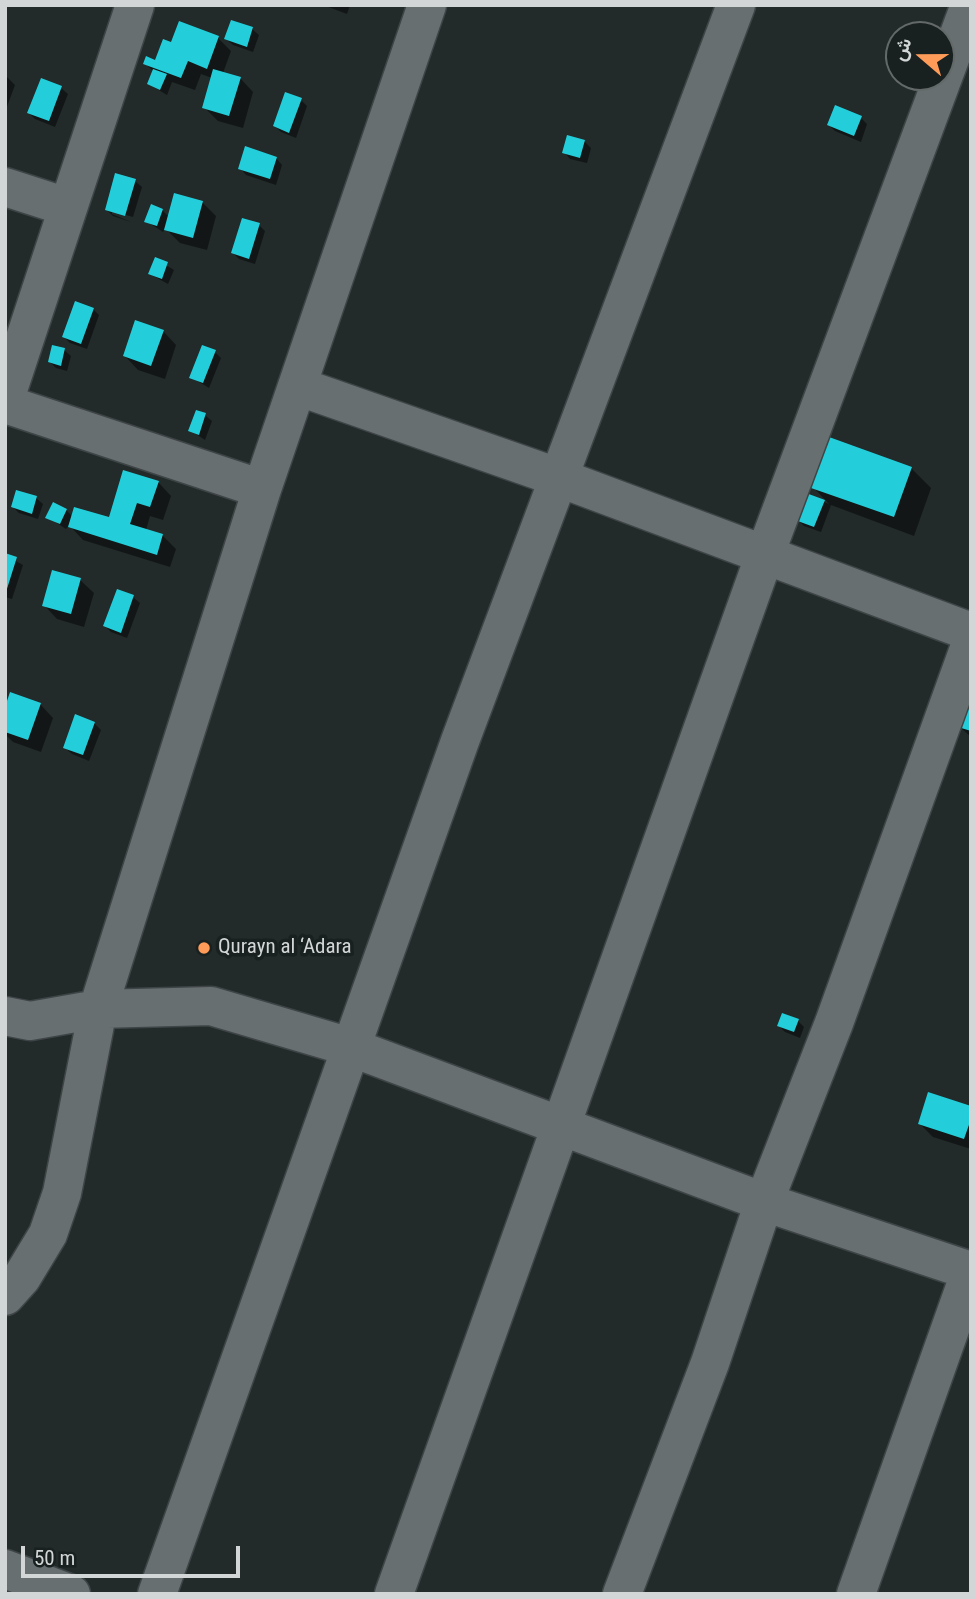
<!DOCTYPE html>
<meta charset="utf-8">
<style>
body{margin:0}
#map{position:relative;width:976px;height:1599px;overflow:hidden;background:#222a2a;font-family:"Roboto Condensed",Vazirmatn,sans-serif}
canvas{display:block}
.frame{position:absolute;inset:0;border:7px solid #d2d6d7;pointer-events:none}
.north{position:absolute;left:885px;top:21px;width:70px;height:70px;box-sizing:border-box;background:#192020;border:2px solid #636969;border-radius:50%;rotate:290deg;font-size:19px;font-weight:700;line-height:28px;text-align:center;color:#d2d6d7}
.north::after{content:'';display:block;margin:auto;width:24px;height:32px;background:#fe9b59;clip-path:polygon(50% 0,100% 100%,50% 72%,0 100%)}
.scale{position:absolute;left:21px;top:1546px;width:219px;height:32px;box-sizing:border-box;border:4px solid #d2d6d7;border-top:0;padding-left:9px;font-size:21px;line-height:24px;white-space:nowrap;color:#d2d6d7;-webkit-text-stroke:5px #192020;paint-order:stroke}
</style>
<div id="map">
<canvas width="976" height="1599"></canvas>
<div class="frame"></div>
<div class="north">ش</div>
<div class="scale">50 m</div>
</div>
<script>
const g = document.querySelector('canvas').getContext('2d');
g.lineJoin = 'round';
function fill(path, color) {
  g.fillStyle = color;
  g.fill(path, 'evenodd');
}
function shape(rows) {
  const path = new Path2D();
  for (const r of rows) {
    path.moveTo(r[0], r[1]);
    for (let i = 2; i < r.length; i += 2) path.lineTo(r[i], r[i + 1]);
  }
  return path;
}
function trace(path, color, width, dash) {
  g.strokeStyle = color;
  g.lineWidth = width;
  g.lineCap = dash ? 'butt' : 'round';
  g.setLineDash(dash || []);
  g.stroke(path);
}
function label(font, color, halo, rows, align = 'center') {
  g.font = font + ' "Roboto Condensed",sans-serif';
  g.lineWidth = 7;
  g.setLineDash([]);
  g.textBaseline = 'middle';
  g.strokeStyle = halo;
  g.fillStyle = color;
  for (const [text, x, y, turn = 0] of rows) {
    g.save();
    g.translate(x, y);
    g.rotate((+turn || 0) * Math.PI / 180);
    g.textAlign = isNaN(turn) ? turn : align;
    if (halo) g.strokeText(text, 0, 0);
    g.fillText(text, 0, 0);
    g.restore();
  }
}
const shadow = shape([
 [323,5,350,5,347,14],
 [252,29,259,35,253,52,233,45,226,39],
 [218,38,231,51,223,73,240,78,253,92,243,128,218,121,204,107,212,78,201,74,195,90,172,82,167,95,149,84,154,72,145,63,156,62,172,45],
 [5,75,15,85,5,112],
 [42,80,61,88,68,94,55,127,35,119,29,113],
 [301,100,307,106,296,138,281,132,275,126],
 [861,118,867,124,861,142,835,131,829,125],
 [584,141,591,148,587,163,570,159,564,152],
 [276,158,282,165,276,185,246,175,240,168],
 [135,181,142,187,133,217,112,211,112,214,131,222,113,216,107,210],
 [176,195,203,203,216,216,207,250,180,243,165,228,163,232,146,221,162,210,169,217],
 [259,225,265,231,255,264,239,259,233,253],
 [156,259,174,270,168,284,150,274],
 [93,309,99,315,87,349,70,343,64,337],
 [163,331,176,345,165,379,138,370,125,356],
 [64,350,71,356,67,371,56,368,50,362],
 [215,352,221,358,209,388,191,377],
 [205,415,212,421,205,440,190,430],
 [911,468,931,488,914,536,831,505,821,532,804,526,797,519,807,495,829,504,813,487],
 [158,482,171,496,163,520,150,516,146,530,163,536,176,549,170,567,83,540,69,525,66,529,48,517,66,510,73,517,110,520],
 [36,498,43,504,38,519,19,513,13,507],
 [5,555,23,565,12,599,5,597],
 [80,580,94,593,84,627,57,619,44,605],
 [118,591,133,597,140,603,127,638,111,632,105,626],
 [971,694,971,737,960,727],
 [40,704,53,718,41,752,13,742,5,734,5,712],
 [94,723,101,730,89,761,72,754,65,748],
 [798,1021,804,1027,800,1038,785,1032,779,1026],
 [971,1108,971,1149,933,1137,920,1124]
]);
const building = shape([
 [231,20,253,27,247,47,224,39],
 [179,21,219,36,207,69,188,61,181,78,143,64,146,56,155,60,163,39,171,42],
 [153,69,167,74,160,90,147,84],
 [213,69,241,77,229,116,202,108],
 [41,78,62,86,49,121,27,113],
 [285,92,302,98,289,133,273,126],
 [835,105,862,116,854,136,827,125],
 [567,135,585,140,580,158,562,153],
 [245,146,277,157,270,179,238,169],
 [115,173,136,179,125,216,105,210],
 [174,193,203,201,193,238,164,230],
 [151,204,163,209,157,226,144,222],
 [242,218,260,223,249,259,231,253],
 [155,257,168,262,162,279,148,274],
 [75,301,94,308,81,344,62,337],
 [135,320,164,330,151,366,123,356],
 [52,345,65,348,61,366,48,362],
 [202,345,216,350,203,383,189,378],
 [196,410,206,413,199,435,188,431],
 [829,437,912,467,894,517,811,488],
 [123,470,159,481,150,507,137,503,130,524,163,534,157,555,68,527,74,507,109,517],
 [16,490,37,496,32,514,11,507],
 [806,493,825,500,814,527,795,520],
 [53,502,67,509,60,524,45,518],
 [5,553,17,557,6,592,5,592],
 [52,570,81,578,71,614,42,606],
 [117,589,134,595,121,633,103,626],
 [971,690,971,731,958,727],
 [10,692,41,703,28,740,5,732,5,707],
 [75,714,95,722,83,755,63,748],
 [782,1013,799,1019,794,1032,777,1026],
 [928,1092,971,1106,971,1119,964,1139,918,1124]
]);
const minor = shape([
 [5,187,67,207],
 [297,386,557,477,971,632],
 [5,399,135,5],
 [5,404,262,489],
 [5,1016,30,1021,98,1009,211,1006,350,1047,764,1202,971,1271],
 [5,1296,22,1277,48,1234,62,1193,98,1009,262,489,427,5],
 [5,1569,71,1594],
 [157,1594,460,741,736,5],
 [394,1594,764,557,970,5],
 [622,1594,710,1363,764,1202,834,1023,971,643],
 [856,1594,971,1270]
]);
const markers = [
 [204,948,7,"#fe9b59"]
];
const poiNames = [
 ["Qurayn al ‘Adara",218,948]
];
fill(shadow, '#0007');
fill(building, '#23ceda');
trace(minor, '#3f4546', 41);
trace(minor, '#676f70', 38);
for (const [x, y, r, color] of markers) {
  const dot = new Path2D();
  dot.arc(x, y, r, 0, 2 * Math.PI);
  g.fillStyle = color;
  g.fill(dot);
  trace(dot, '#192020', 2.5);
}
label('21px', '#d2d6d7', '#192020', poiNames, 'left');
</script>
